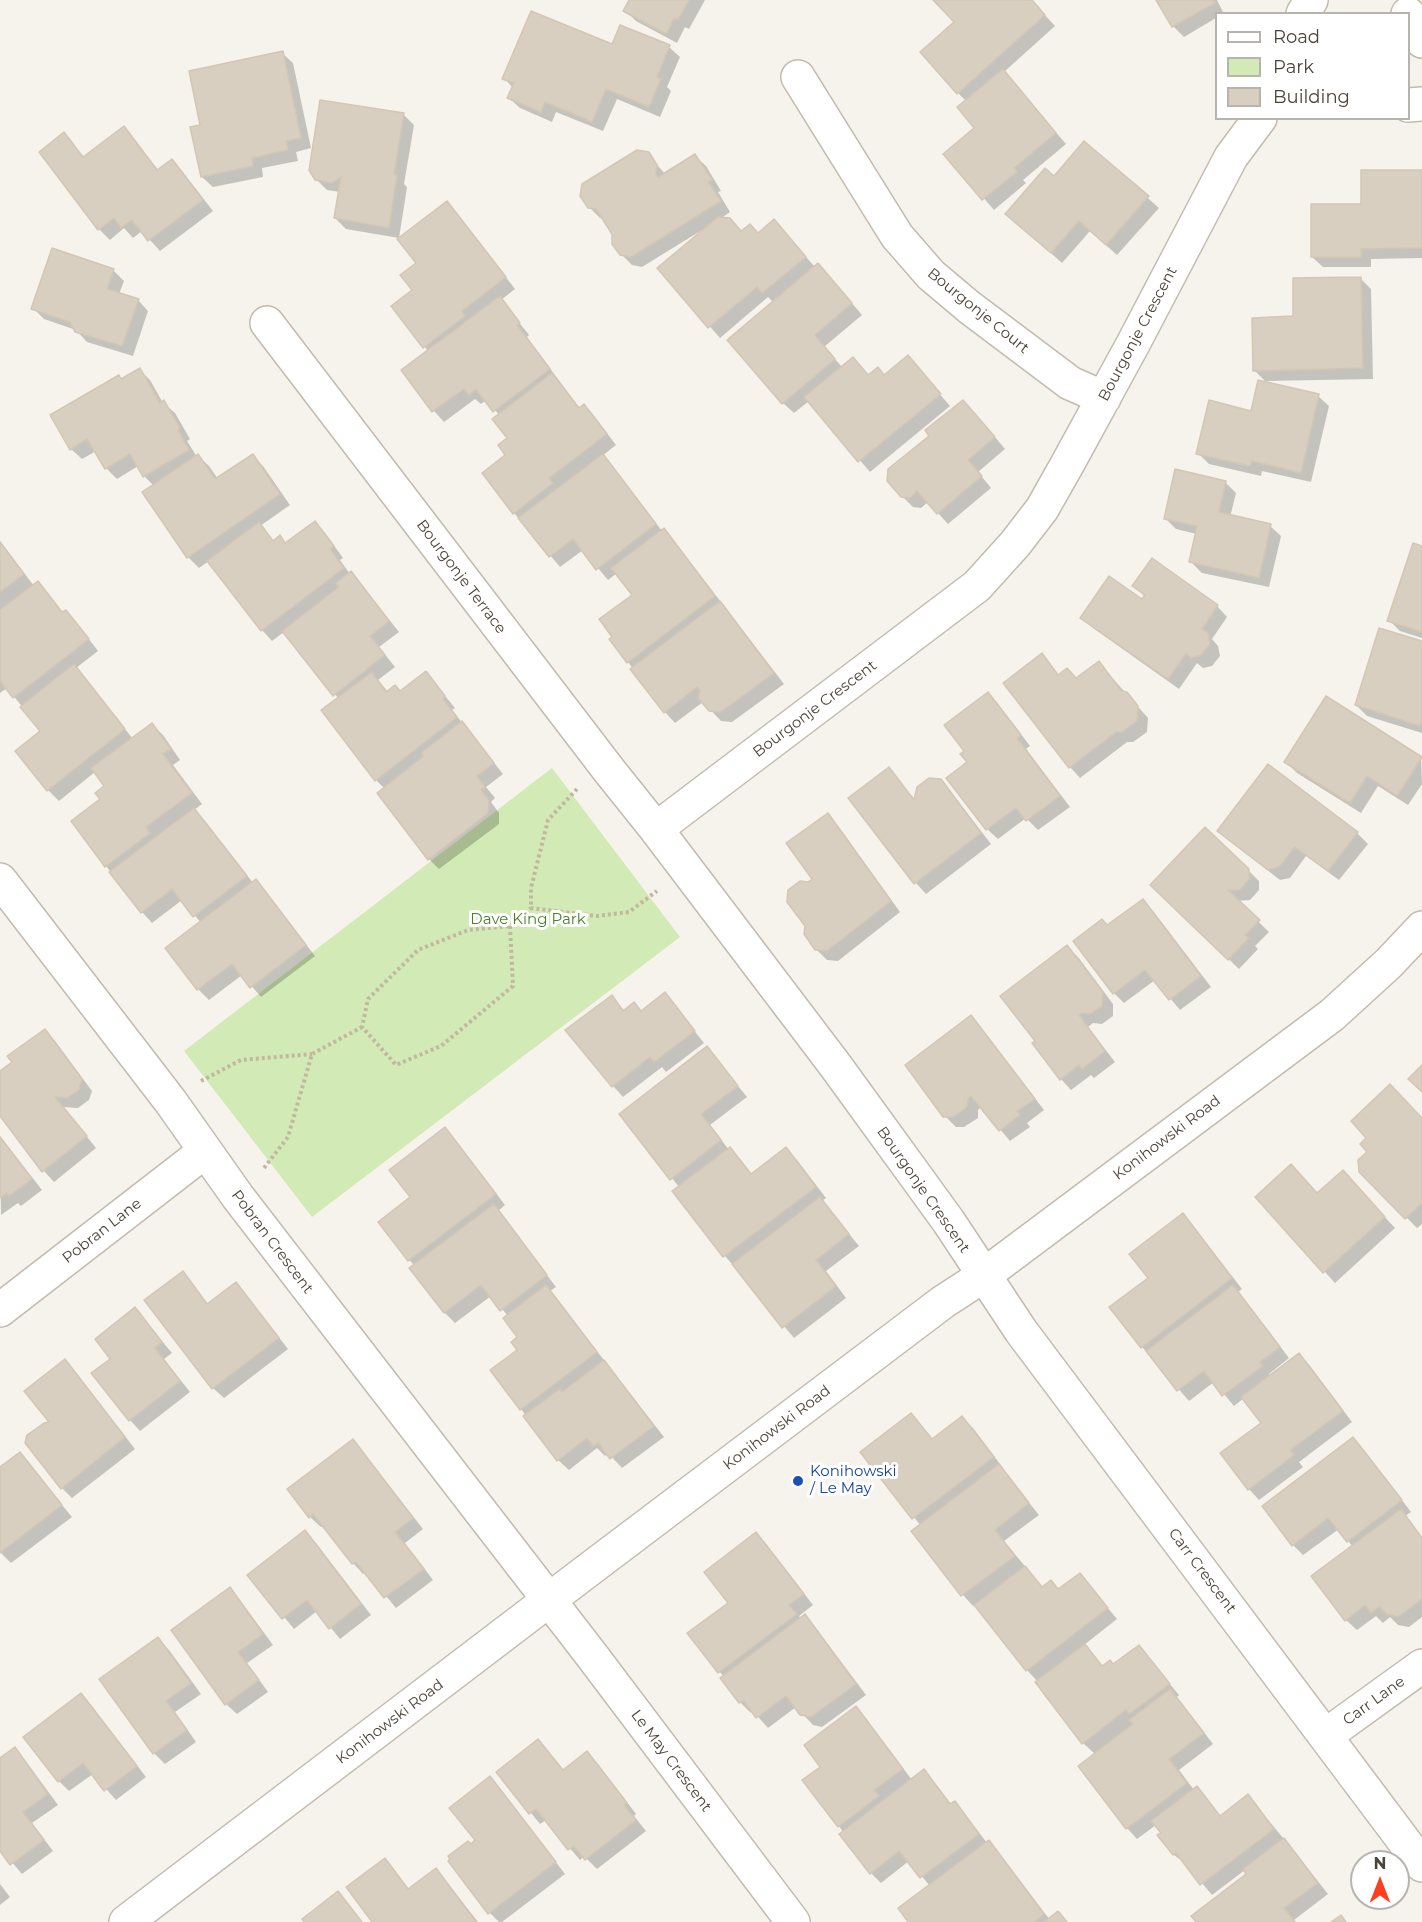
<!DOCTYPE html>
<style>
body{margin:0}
#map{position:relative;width:1422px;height:1922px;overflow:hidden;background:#f6f3ec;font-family:Montserrat,sans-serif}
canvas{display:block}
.legend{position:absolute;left:1215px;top:12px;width:195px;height:108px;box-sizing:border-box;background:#fff;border:2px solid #b7b4b0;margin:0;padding:8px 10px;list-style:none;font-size:18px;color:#4b4439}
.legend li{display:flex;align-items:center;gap:12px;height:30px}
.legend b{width:30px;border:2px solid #b7b4b0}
.north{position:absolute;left:1350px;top:1850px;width:60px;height:60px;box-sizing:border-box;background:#fff;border:2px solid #b7b4b0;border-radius:50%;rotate:0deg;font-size:16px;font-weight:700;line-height:24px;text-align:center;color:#4b4439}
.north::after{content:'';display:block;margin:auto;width:21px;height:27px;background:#fc3f1d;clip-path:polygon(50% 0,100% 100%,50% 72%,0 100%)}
</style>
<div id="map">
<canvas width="1422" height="1922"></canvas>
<ul class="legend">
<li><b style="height:8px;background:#fff"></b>Road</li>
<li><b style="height:16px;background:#d2eab5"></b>Park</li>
<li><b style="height:16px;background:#d8cfc1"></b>Building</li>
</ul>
<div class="north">N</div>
</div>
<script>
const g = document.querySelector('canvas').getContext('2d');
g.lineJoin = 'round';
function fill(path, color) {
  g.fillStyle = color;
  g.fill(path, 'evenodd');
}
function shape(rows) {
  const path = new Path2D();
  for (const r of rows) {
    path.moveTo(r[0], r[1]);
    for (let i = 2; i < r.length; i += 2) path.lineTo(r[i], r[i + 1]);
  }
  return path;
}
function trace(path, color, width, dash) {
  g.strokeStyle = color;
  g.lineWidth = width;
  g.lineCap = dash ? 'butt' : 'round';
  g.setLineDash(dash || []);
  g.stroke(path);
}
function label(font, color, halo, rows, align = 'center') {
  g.font = font + ' Montserrat,sans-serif';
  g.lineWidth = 6;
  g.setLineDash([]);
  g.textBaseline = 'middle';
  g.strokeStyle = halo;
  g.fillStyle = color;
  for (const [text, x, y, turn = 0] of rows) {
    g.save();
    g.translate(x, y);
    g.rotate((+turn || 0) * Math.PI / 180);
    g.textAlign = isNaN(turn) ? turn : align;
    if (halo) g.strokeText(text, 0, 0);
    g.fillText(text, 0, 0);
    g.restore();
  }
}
const green = shape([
 [552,768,680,937,312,1217,184,1051]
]);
const shadow = shape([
 [630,0,705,0,689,29,685,27,677,43,636,21,625,10],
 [935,0,1031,0,1055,26,1004,72,1066,144,1023,180,1026,183,994,210,946,154,976,128,966,101,958,93,956,23],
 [1158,0,1217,0,1224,14,1216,14,1216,18,1184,37,1173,26],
 [613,46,669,47,680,57,667,87,671,91,660,117,617,99,603,131,556,112,552,122,520,108,509,98,513,88,504,78],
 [282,53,293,63,311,148,296,152,298,161,262,168,263,177,213,187,202,177,202,126],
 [403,114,414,125,404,184,407,187,399,238,346,229,335,218,340,192,327,190,316,179],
 [124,128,159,171,172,161,182,171,213,211,160,251,142,231,133,238,124,228,110,240,99,229,41,152,64,134,84,157],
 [1085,143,1159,208,1117,255,1090,231,1062,263,1018,224],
 [648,154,665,174,695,156,706,166,721,191,718,192,730,212,720,219,730,219,742,232,759,234,774,221,815,267,828,275,862,315,824,347,842,367,853,359,869,376,884,376,908,357,950,406,870,472,809,401,794,413,783,403,774,303,768,297,720,338,659,269,703,232,702,230,642,267,632,265,621,254,614,234,604,219,600,218,589,207],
 [1422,171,1422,258,1371,259,1371,267,1323,267,1312,257,1362,205],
 [446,203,457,214,515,289,501,300,529,335,527,337,580,409,584,406,594,416,616,445,602,456,613,467,662,531,663,530,674,541,784,684,732,722,721,721,703,702,675,723,665,712,628,662,634,595,617,573,608,580,583,550,560,567,514,513,507,455,509,438,499,415,487,400,481,404,475,399,444,422,434,411,403,370,428,351,393,306,414,290,418,263],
 [113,270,124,281,119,294,138,300,148,311,133,356,87,342,76,330,44,319,33,308],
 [1360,278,1371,289,1373,379,1265,381,1254,370,1295,318],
 [140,370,150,380,163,403,175,413,190,439,187,441,197,457,198,456,209,466,218,479,253,456,263,466,290,505,260,526,275,542,280,537,287,544,314,523,325,533,343,558,340,560,350,574,361,584,399,632,379,647,395,667,378,680,388,692,400,693,426,673,455,708,452,710,503,774,486,787,495,798,491,802,499,813,499,824,439,869,429,859,385,789,376,780,339,699,284,632,272,641,262,630,209,561,199,568,188,557,154,486,144,476,138,466,117,479,106,468,96,451,82,459,71,449,122,380],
 [1318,396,1329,406,1311,482,1262,471,1261,476,1209,464,1198,453,1252,413],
 [974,412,1005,449,978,472,991,488,948,524,928,502,921,508,913,507,902,496],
 [1225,482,1236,493,1230,517,1270,526,1281,536,1269,587,1202,573,1191,562,1197,534,1176,529,1166,519],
 [0,541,34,586,38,583,63,613,66,612,76,622,98,651,76,668,133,739,152,725,163,735,180,760,173,765,202,804,194,810,205,821,253,883,255,881,266,892,315,956,261,997,242,975,209,1000,198,989,167,948,201,923,182,900,152,923,142,912,106,866,106,786,95,772,59,801,48,790,42,731,7,688,0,693],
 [1422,547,1422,638,1400,631,1389,620],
 [1134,586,1217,606,1227,617,1212,639,1218,646,1220,656,1212,666,1203,668,1197,663,1179,689,1093,628,1082,618,1142,601,1145,597],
 [1422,643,1422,733,1367,716,1356,705],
 [1042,655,1060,676,1077,680,1099,663,1148,718,1147,732,1133,742,1127,742,1080,778,1070,767],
 [988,694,998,704,1030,746,1026,749,1070,807,1038,830,1026,818,998,839,987,829,966,751],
 [1421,758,1422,784,1408,805,1378,786,1361,813,1297,773,1286,762],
 [889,769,916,801,940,781,951,792,991,844,926,894,916,883,850,798],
 [828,815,838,826,900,912,838,961,827,960,816,949,809,884,814,880],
 [1219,830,1357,833,1368,844,1339,880,1306,856,1290,878,1280,880,1230,841],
 [1248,870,1259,881,1259,890,1250,900,1237,901,1269,932,1255,946,1258,949,1239,969,1152,885],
 [1142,901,1153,911,1211,987,1180,1010,1155,980,1124,1003,1114,993,1108,926],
 [1067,947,1078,957,1113,1004,1113,1016,1102,1024,1093,1023,1088,1027,1115,1062,1094,1078,1091,1075,1071,1090,1061,1079,1037,1041],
 [665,994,704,1043,666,1072,662,1067,623,1097,613,1086,611,997,625,1011,642,1012],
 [971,1017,981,1028,1044,1110,1027,1123,1030,1127,1010,1141,981,1107,978,1110,978,1118,964,1127,956,1127,945,1116],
 [44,1031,55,1041,92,1091,89,1100,78,1108,63,1107,96,1148,54,1182,44,1171,0,1113,0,1073,14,1062],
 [707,1048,747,1097,710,1125,729,1150,740,1159,752,1175,786,1149,797,1160,826,1198,822,1201,859,1246,826,1271,846,1298,794,1338,725,1256,674,1191,679,1187,621,1114],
 [1422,1120,1422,1224,1417,1228,1360,1171],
 [445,1129,455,1140,505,1205,498,1211,556,1287,550,1291,664,1437,622,1468,608,1453,605,1456,597,1448,569,1470,558,1460,521,1409,519,1337,508,1316,491,1296,455,1323,445,1313,411,1268,414,1265,409,1260,412,1198],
 [0,1136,42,1190,21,1206,18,1203,1,1215],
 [1353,1183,1395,1228,1335,1283,1257,1197,1318,1195],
 [1183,1215,1193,1226,1242,1289,1238,1292,1289,1358,1269,1374,1271,1376,1299,1355,1310,1366,1352,1422,1299,1462,1303,1467,1259,1500,1249,1489,1263,1423,1244,1398,1234,1406,1214,1382,1189,1401,1142,1347,1111,1308,1150,1278],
 [182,1273,209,1305,236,1284,246,1295,288,1349,224,1398,213,1388],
 [135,1309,172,1353,164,1359,190,1392,140,1431,130,1420],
 [65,1361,75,1372,135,1449,72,1498,62,1488],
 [911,1415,933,1440,962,1418,973,1428,1003,1468,1002,1469,1039,1515,1004,1541,1043,1588,1059,1591,1080,1575,1117,1619,1084,1645,1103,1667,1113,1666,1139,1647,1179,1695,1177,1697,1213,1744,1179,1770,1194,1790,1197,1788,1221,1817,1248,1796,1294,1851,1328,1894,1294,1920,1295,1922,1197,1922,1248,1874,1245,1870,1212,1895,1186,1864,1174,1855,1159,1835,1163,1833,1156,1825,1137,1839,1127,1828,1095,1754,1083,1743,1038,1682,1027,1670,975,1604,973,1606,963,1595,914,1531,921,1526,862,1452],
 [1353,1439,1364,1450,1411,1512,1405,1516,1422,1537,1422,1617,1409,1627,1398,1625,1390,1617,1383,1623,1376,1616,1357,1630,1346,1620,1353,1547,1339,1529,1303,1555,1293,1545],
 [353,1441,363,1452,423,1529,405,1543,433,1580,396,1608,366,1572,363,1574,353,1563,323,1525,321,1527,310,1517],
 [20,1454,72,1517,11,1563,0,1552,0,1469],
 [305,1532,316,1543,371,1615,340,1639,317,1611,294,1629,250,1575],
 [756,1534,767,1545,813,1605,799,1616,801,1619,804,1616,815,1627,866,1695,822,1727,813,1725,796,1707,768,1728,753,1711,751,1713,740,1702,724,1677,689,1633,730,1603],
 [230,1589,240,1600,273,1645,247,1663,268,1692,237,1714,226,1704],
 [158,1639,169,1650,201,1694,175,1712,196,1742,165,1764,154,1753],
 [81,1695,91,1705,146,1777,116,1800,93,1774,69,1791,59,1781],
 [856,1708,866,1719,912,1780,924,1771,952,1805,954,1803,965,1814,987,1843,989,1842,999,1853,1050,1920,1058,1913,1067,1922,910,1922,930,1886,909,1861,881,1883,871,1873,839,1826,823,1767],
 [538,1741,564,1771,587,1753,598,1764,636,1814,634,1816,646,1831,597,1869,584,1856,580,1860,546,1820,540,1824,498,1772],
 [15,1749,25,1760,58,1805,32,1823,53,1851,22,1874,0,1848,0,1760],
 [490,1778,500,1789,565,1874,502,1922,499,1922,490,1913,450,1861,477,1840],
 [384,1860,410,1890,436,1870,446,1881,478,1922,374,1922],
 [0,1884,10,1897,0,1905]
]);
const building = shape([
 [629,0,689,0,678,20,674,18,666,34,623,11,629,0],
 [933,0,1032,0,1045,15,957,94,920,52,954,22,933,0],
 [1156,0,1213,0,1215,3,1172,27,1156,0],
 [531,11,612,44,620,25,670,45,657,77,661,79,649,107,606,89,592,122,545,102,541,112,507,98,514,83,502,79,531,11],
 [283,51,301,138,286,141,288,150,252,158,253,166,201,177,190,127,200,125,189,71,283,51],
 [1003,69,1056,133,1014,168,1017,172,982,200,943,154,974,128,957,107,1003,69],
 [320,100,404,113,394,174,397,175,389,228,334,218,341,177,332,183,315,180,309,170,320,100],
 [124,126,157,170,172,159,203,200,148,241,132,220,121,228,114,218,98,230,39,152,64,132,83,157,124,126],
 [1084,141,1149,196,1106,245,1079,221,1051,253,1005,214,1045,168,1054,176,1084,141],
 [637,150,649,152,657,165,656,175,658,177,695,154,712,180,708,182,721,201,631,257,620,255,612,244,612,234,596,209,588,208,580,196,582,184,637,150],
 [1361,170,1422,170,1422,248,1361,249,1361,257,1311,257,1311,204,1361,204,1361,170],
 [447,201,506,277,462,311,465,316,423,348,391,306,412,290,400,275,416,263,397,239,447,201],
 [718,217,730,218,741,231,750,224,758,233,774,219,806,257,762,293,757,287,708,328,657,268,718,217],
 [52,248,114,269,107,289,139,299,122,346,75,332,70,322,31,309,52,248],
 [818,263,852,303,815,335,835,359,782,404,727,340,818,263],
 [1361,277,1363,368,1253,371,1252,318,1293,316,1293,278,1361,277],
 [500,296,520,323,517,325,550,369,493,412,476,389,469,395,464,389,432,412,401,370,500,296],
 [908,355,941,394,858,462,804,397,853,357,868,375,878,367,884,375,908,355],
 [140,368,160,403,164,400,180,428,178,430,189,450,143,477,130,454,105,469,87,439,70,450,50,415,119,375,121,379,140,368],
 [552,373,579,408,584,404,607,434,549,478,553,483,513,514,482,473,505,455,498,445,507,438,492,419,552,373],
 [1258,380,1319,394,1301,473,1252,461,1250,466,1196,454,1209,400,1251,411,1258,380],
 [963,400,995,437,968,460,982,476,937,514,917,491,910,498,901,497,887,481,888,469,929,436,925,430,963,400],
 [198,454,215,479,253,454,280,494,187,558,142,492,198,454],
 [603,454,656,524,596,570,573,539,549,557,518,518,603,454],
 [1175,469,1226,481,1219,512,1271,524,1259,578,1189,562,1197,526,1164,519,1175,469],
 [315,521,334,546,330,549,344,568,261,631,207,561,259,522,273,541,280,535,285,543,315,521],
 [664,528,715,596,627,663,609,639,612,637,599,619,632,595,611,568,664,528],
 [0,542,24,574,0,592,0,542],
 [1413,543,1422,546,1422,632,1387,621,1413,543],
 [1152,558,1218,605,1202,629,1208,633,1210,644,1201,655,1191,658,1186,654,1168,679,1080,618,1109,576,1142,599,1145,595,1132,586,1152,558],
 [351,571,389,621,370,636,385,655,333,696,282,631,339,587,336,583,351,571],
 [38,581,62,612,66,610,89,639,13,698,0,681,0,610,38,581],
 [720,601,774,673,721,712,709,711,698,698,700,690,697,687,664,713,630,669,720,601],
 [1379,628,1422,641,1422,720,1420,726,1355,705,1379,628],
 [1042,653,1058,675,1067,668,1076,678,1099,661,1121,691,1127,692,1138,706,1137,721,1122,732,1116,732,1069,768,1003,683,1042,653],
 [74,664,125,729,47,791,15,751,40,731,20,707,74,664],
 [426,671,445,696,443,699,457,717,375,781,321,710,372,672,386,692,395,685,400,691,426,671],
 [988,692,1021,735,1017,738,1060,796,1026,821,1016,808,986,830,946,778,967,762,960,754,964,751,944,725,988,692],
 [1326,696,1422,757,1397,796,1367,776,1350,803,1284,762,1326,696],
 [462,721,494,763,477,776,485,787,481,790,489,801,488,813,428,860,377,793,424,756,421,753,462,721],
 [152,723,171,749,163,754,192,793,146,827,150,833,105,867,71,821,100,799,95,793,104,786,91,768,152,723],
 [1268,764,1358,832,1328,871,1295,847,1279,867,1268,870,1217,831,1268,764],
 [889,767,914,800,917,787,929,778,941,779,981,833,914,884,848,798,889,767],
 [194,808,247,876,193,917,172,889,141,913,109,872,194,808],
 [828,813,891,901,827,951,815,950,804,934,805,926,787,902,788,890,800,881,808,882,812,879,786,843,828,813],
 [1205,827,1249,869,1249,879,1240,890,1228,890,1260,920,1245,935,1249,938,1228,960,1150,885,1205,827],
 [256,879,306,945,250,988,232,964,197,990,165,948,256,879],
 [1143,899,1201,976,1169,1000,1145,970,1113,994,1073,941,1102,919,1107,925,1143,899],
 [1067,945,1103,992,1102,1006,1090,1014,1082,1013,1079,1015,1105,1051,1082,1069,1079,1065,1060,1080,1032,1043,1035,1041,1000,996,1067,945],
 [665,992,695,1031,654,1062,650,1057,612,1087,565,1030,612,995,623,1011,634,1002,641,1011,665,992],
 [971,1015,1035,1099,1017,1111,1020,1115,999,1131,971,1096,968,1099,967,1107,953,1117,943,1117,905,1065,971,1015],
 [45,1029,82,1079,79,1090,67,1098,55,1097,87,1136,42,1172,0,1116,0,1071,12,1062,7,1056,45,1029],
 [707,1046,738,1086,701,1114,721,1140,670,1180,619,1114,707,1046],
 [1422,1065,1422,1092,1408,1079,1422,1065],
 [1390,1084,1422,1118,1422,1203,1405,1219,1359,1172,1358,1160,1367,1152,1360,1144,1366,1138,1351,1121,1390,1084],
 [445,1127,496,1194,408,1261,378,1222,410,1197,389,1170,445,1127],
 [0,1137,32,1179,9,1196,7,1193,0,1198,0,1137],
 [730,1147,751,1174,786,1147,816,1187,723,1257,672,1191,730,1147],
 [1291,1164,1317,1193,1343,1170,1385,1217,1323,1273,1255,1197,1291,1164],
 [820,1197,849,1234,816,1260,836,1286,782,1328,732,1264,820,1197],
 [494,1204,547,1275,500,1311,481,1285,444,1313,409,1268,494,1204],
 [1183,1213,1232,1278,1141,1348,1109,1307,1148,1278,1129,1254,1183,1213],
 [183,1271,207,1304,236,1282,279,1338,212,1389,144,1300,183,1271],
 [546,1285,597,1352,520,1410,490,1370,517,1350,511,1342,517,1337,503,1318,546,1285],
 [1233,1285,1280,1347,1260,1362,1263,1366,1222,1396,1204,1371,1177,1391,1146,1351,1233,1285],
 [135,1307,162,1342,155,1348,180,1381,129,1421,91,1373,110,1359,95,1339,135,1307],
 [1299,1353,1343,1411,1290,1450,1294,1455,1248,1490,1220,1453,1261,1423,1241,1397,1299,1353],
 [65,1359,125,1437,61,1489,25,1443,27,1435,44,1423,49,1422,24,1391,65,1359],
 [604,1360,654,1426,610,1459,598,1443,593,1446,587,1438,557,1461,523,1416,560,1389,562,1392,604,1360],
 [911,1413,932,1439,962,1416,994,1457,912,1519,860,1452,911,1413],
 [1353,1437,1402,1500,1347,1542,1328,1518,1292,1546,1262,1506,1353,1437],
 [353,1439,413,1518,395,1532,424,1569,384,1598,356,1562,352,1564,313,1514,309,1518,287,1489,353,1439],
 [20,1452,62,1505,0,1553,0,1467,20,1452],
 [999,1464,1029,1503,995,1530,1015,1556,961,1596,911,1531,999,1464],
 [1401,1509,1422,1538,1422,1599,1398,1617,1386,1614,1380,1606,1371,1613,1365,1605,1345,1621,1311,1576,1401,1509],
 [305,1530,361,1604,329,1629,307,1600,282,1619,247,1575,305,1530],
 [756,1532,804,1594,789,1605,797,1614,718,1673,687,1633,728,1603,704,1572,756,1532],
 [1025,1566,1042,1587,1051,1580,1058,1589,1080,1573,1108,1608,1026,1671,974,1605,1025,1566],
 [230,1587,263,1634,238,1652,259,1680,225,1705,171,1630,230,1587],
 [805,1614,856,1684,811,1717,800,1715,786,1696,756,1718,744,1701,739,1703,720,1678,805,1614],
 [158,1637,191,1683,166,1701,187,1730,153,1754,99,1679,158,1637],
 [1085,1644,1102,1666,1110,1660,1113,1664,1139,1645,1170,1684,1129,1714,1126,1710,1082,1744,1035,1682,1085,1644],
 [1170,1689,1204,1733,1169,1759,1187,1783,1126,1829,1078,1766,1133,1724,1129,1720,1170,1689],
 [81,1693,137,1766,104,1791,83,1763,58,1782,23,1737,81,1693],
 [856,1706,903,1769,874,1790,879,1796,838,1827,802,1780,820,1767,804,1745,856,1706],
 [538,1739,563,1770,587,1751,627,1803,624,1805,636,1820,585,1860,574,1846,568,1850,536,1809,529,1814,496,1772,538,1739],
 [15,1747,48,1794,23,1812,44,1840,10,1865,0,1851,0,1758,15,1747],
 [924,1769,950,1804,955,1801,979,1834,920,1878,899,1851,870,1874,839,1834,924,1769],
 [490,1776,556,1862,488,1914,448,1861,450,1859,448,1856,468,1841,471,1844,475,1840,449,1808,490,1776],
 [1197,1786,1220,1816,1248,1794,1274,1829,1200,1885,1176,1853,1173,1855,1157,1835,1161,1833,1151,1821,1197,1786],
 [1284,1838,1318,1883,1284,1908,1295,1922,1196,1922,1191,1916,1246,1874,1243,1869,1284,1838],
 [989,1840,1044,1914,1034,1922,908,1922,898,1908,989,1840],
 [385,1858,408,1889,436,1868,476,1922,372,1922,346,1887,385,1858],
 [338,1891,362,1922,304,1922,302,1919,338,1891],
 [1058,1911,1067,1922,1044,1922,1058,1911],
 [1341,1915,1346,1922,1331,1922,1341,1915]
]);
const path = shape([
 [577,789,548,820,531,888,531,908,597,916,629,912,657,891],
 [510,926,513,986,441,1046,396,1065,362,1027,368,999,418,950,468,930,510,926,531,908],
 [201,1081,241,1060,312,1054],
 [264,1168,288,1137,312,1054,362,1027]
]);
const minor = shape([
 [1303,14,1311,0],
 [1408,14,1422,41],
 [798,77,897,236,931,275,969,307,1070,383,1104,398],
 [1408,105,1422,104],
 [1260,118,1231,157,1133,344,1068,463,1042,509,1015,544,977,586,656,829,835,1065,949,1222,1021,1331,1422,1865],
 [267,323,608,769,656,829],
 [0,880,171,1102,238,1197,593,1657,793,1922],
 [0,1310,204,1152],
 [1325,1736,1422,1666]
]);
const tertiary = shape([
 [126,1922,587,1571,943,1302,983,1276,1332,1015,1389,963,1422,928]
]);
const markers = [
 [798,1481,6,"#1a4fb4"]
];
const streetNames = [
 ["Bourgonje Court",978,311,39],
 ["Bourgonje Crescent",1138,334,-62],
 ["Bourgonje Terrace",461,577,53],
 ["Bourgonje Crescent",815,709,-37],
 ["Konihowski Road",1167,1138,-37],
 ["Bourgonje Crescent",923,1190,55],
 ["Pobran Lane",102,1231,-38],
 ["Pobran Crescent",272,1242,53],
 ["Konihowski Road",777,1428,-37],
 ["Carr Crescent",1202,1571,53],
 ["Carr Lane",1374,1701,-36],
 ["Konihowski Road",390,1722,-37],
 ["Le May Crescent",671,1761,53]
];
const parkNames = [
 ["Dave King Park",528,920]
];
const transitNames = [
 ["Konihowski",810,1472],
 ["/ Le May",810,1489]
];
fill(green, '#d2eab5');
fill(shadow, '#0003');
fill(building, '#d8cfc1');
trace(building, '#d3c7b4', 1.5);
trace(minor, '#c2bbae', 36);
trace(tertiary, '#c2bbae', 36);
trace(path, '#c4b79f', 4, [3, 3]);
trace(minor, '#fff', 33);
trace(tertiary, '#fff', 33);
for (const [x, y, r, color] of markers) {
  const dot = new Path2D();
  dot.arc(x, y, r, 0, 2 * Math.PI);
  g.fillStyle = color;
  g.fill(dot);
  trace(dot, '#fff', 2);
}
label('15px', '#4b4439', '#fff', streetNames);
label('15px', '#4a7f2a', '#fff', parkNames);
label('15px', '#164399', '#fff', transitNames, 'left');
</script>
